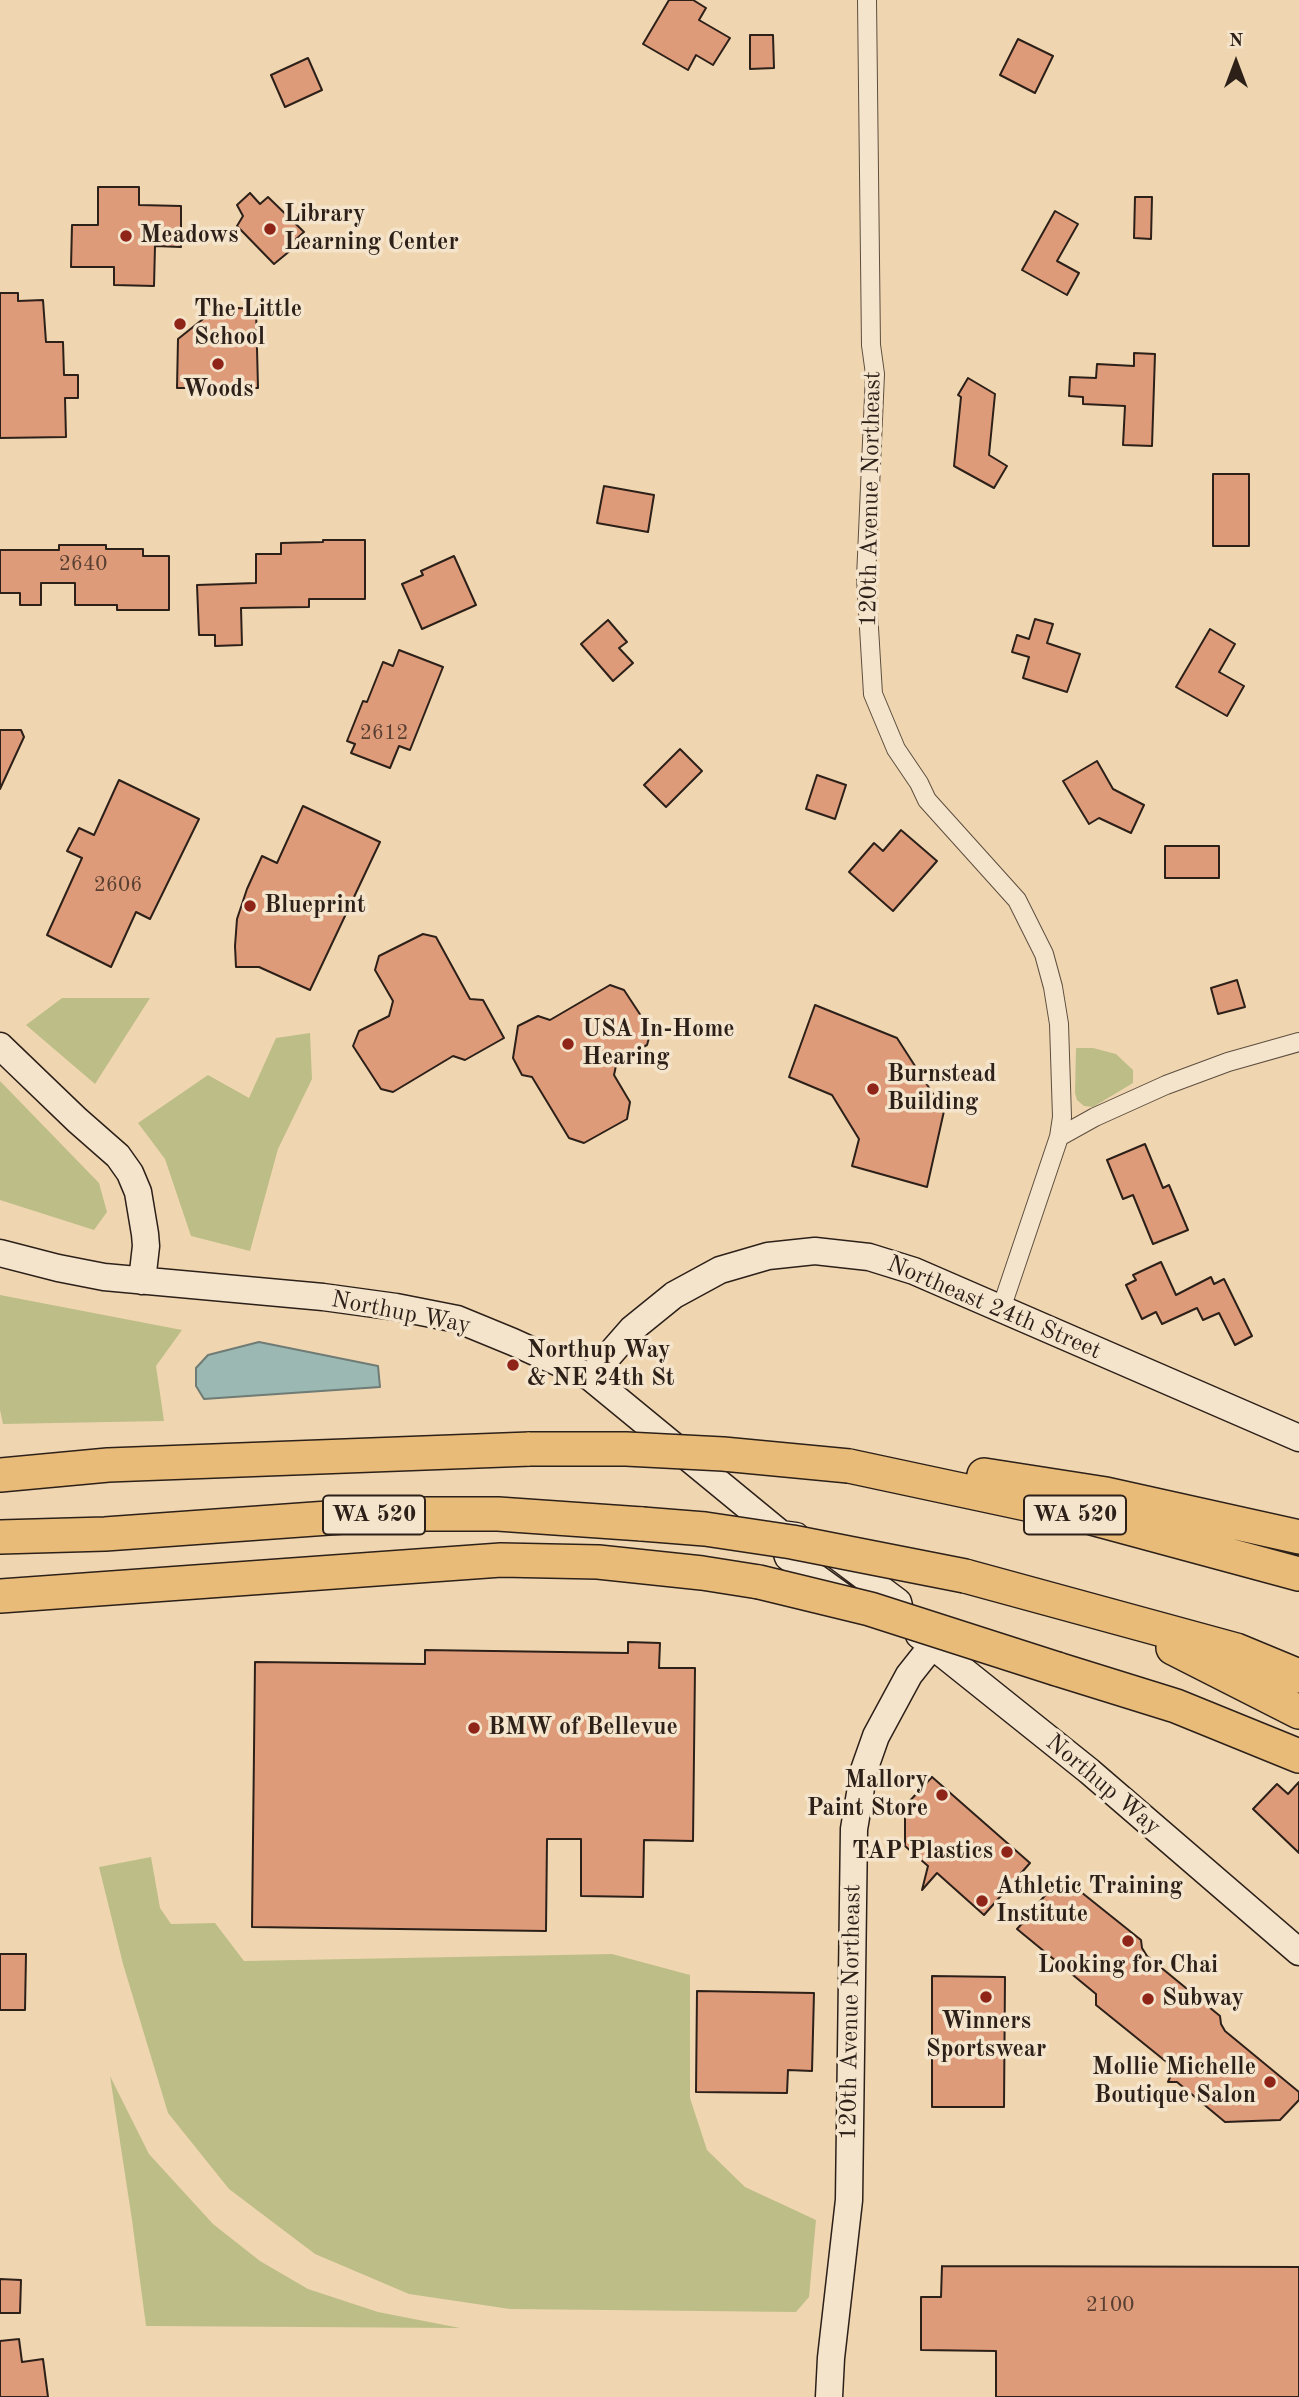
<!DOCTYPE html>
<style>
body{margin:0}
#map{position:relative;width:1299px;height:2397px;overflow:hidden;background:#f0d6b0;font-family:"Old Standard TT",serif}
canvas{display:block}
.north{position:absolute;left:1201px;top:28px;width:70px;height:70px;-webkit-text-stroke:5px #f5e4cc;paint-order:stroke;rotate:0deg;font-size:19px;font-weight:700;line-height:28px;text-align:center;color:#2c2019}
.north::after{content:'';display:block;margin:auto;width:24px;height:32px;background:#2c2019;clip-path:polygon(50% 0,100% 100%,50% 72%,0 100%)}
</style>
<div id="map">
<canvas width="1299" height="2397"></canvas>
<div class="north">N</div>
</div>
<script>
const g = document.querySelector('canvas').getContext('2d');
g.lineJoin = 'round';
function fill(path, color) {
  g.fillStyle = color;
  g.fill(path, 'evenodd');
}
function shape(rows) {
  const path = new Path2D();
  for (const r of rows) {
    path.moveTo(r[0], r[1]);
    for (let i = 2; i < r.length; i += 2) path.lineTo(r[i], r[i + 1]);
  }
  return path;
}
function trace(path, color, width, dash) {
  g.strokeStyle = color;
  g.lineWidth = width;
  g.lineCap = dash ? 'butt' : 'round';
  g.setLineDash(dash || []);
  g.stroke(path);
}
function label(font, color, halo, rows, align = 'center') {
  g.font = font + ' "Old Standard TT",serif';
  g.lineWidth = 7;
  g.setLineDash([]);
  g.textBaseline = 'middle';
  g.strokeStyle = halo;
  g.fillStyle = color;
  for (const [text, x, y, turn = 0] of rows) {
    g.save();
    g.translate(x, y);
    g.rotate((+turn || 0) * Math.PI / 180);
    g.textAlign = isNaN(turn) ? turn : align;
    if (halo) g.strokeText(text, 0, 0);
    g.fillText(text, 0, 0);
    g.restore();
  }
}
const green = shape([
 [62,998,150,998,95,1084,26,1025],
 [310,1033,312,1079,278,1149,250,1251,191,1236,165,1159,138,1123,208,1075,249,1098,276,1038],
 [1076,1048,1093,1048,1116,1054,1133,1070,1133,1083,1093,1107,1084,1106,1077,1100,1075,1093],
 [0,1081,99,1183,107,1212,94,1230,0,1200],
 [0,1295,182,1330,156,1366,164,1421,3,1424,0,1410],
 [151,1857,160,1908,171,1924,215,1923,244,1961,612,1954,690,1975,690,2098,707,2150,745,2187,816,2220,809,2297,796,2312,510,2309,409,2294,315,2254,229,2189,168,2113,123,1964,99,1867],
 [110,2076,149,2154,213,2224,260,2261,308,2289,378,2312,460,2328,146,2326,132,2220]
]);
const water = shape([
 [259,1342,378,1366,380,1387,204,1399,196,1386,196,1368,208,1355,259,1342]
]);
const building = shape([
 [669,0,693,0,706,8,699,20,730,38,713,65,696,55,688,70,643,44,669,0],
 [750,35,773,35,774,68,750,69,750,35],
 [1018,39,1053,56,1035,93,1000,75,1018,39],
 [308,58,322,90,285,107,271,75,308,58],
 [98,187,139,187,139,205,181,206,181,247,155,246,154,286,114,285,114,267,71,267,72,225,98,225,98,187],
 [250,193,260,204,268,197,304,232,294,241,297,245,274,264,237,226,243,216,237,205,250,193],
 [1135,197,1152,197,1151,239,1134,238,1135,197],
 [1055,211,1078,224,1057,261,1079,273,1067,295,1022,270,1055,211],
 [0,293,18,293,18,301,43,300,46,342,63,342,64,375,78,375,78,398,65,398,66,437,0,438,0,293],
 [218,307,256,309,258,388,177,388,178,339,218,307],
 [1134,353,1155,354,1152,446,1123,445,1125,406,1083,404,1083,397,1069,396,1070,377,1096,378,1097,364,1134,366,1134,353],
 [968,378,995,394,989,455,1007,466,994,488,954,466,961,397,958,395,968,378],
 [1213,474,1249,474,1249,546,1213,546,1213,474],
 [604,486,654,495,648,532,597,523,604,486],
 [323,540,365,540,365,599,309,599,309,607,241,608,242,645,215,646,215,635,199,635,197,585,256,583,256,554,281,554,281,543,323,542,323,540],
 [59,545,106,545,106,549,143,549,143,556,169,556,169,610,117,610,117,605,75,605,75,583,41,583,41,605,20,605,20,593,0,593,0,550,59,550,59,545],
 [454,556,476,605,422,629,402,584,423,575,421,571,454,556],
 [1035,619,1053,624,1047,643,1080,654,1067,692,1023,678,1029,657,1012,652,1017,635,1029,639,1035,619],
 [608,620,627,642,619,648,633,663,613,681,581,644,608,620],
 [1210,629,1235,644,1219,672,1244,686,1227,716,1176,687,1210,629],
 [399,650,443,667,410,750,399,746,390,768,351,753,355,744,347,741,363,701,367,702,383,662,393,666,399,650],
 [0,730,21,730,24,737,0,789,0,730],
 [680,749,702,771,666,807,644,785,680,749],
 [1097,761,1113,789,1144,805,1131,833,1099,818,1089,824,1063,781,1097,761],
 [817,775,846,785,835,819,806,809,817,775],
 [119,780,199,819,150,919,136,912,111,967,47,935,82,858,67,851,79,828,94,835,119,780],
 [303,806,380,842,310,990,259,967,236,967,235,946,237,919,247,889,262,856,277,863,303,806],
 [901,830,937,861,893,911,849,872,874,843,883,851,901,830],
 [1165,846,1219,846,1219,878,1165,878,1165,846],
 [423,934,436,937,470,999,483,1000,504,1038,465,1060,453,1056,393,1092,381,1089,353,1046,359,1031,389,1016,393,1001,375,970,379,956,423,934],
 [1237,980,1245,1007,1218,1014,1211,988,1237,980],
 [610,985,624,990,651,1031,647,1045,617,1061,614,1075,630,1102,627,1119,584,1143,569,1138,532,1077,522,1075,513,1058,518,1026,538,1016,550,1020,610,985],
 [815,1005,897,1038,944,1111,927,1187,852,1166,859,1139,832,1095,789,1077,815,1005],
 [1145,1144,1163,1188,1169,1185,1188,1230,1153,1244,1133,1195,1123,1199,1107,1160,1145,1144],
 [1161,1262,1176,1295,1211,1277,1214,1284,1224,1279,1252,1336,1235,1345,1219,1313,1203,1320,1197,1308,1162,1324,1156,1312,1142,1319,1126,1285,1136,1280,1133,1275,1161,1262],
 [628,1642,660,1643,659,1668,695,1668,693,1841,644,1840,643,1897,581,1896,581,1839,547,1839,546,1931,252,1927,255,1662,425,1664,425,1650,628,1653,628,1642],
 [932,1777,1030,1863,984,1915,937,1873,922,1890,928,1866,905,1846,905,1806,932,1777],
 [1299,1782,1299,1853,1253,1809,1277,1784,1288,1794,1299,1782],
 [1061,1876,1141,1940,1142,1948,1147,1956,1220,2016,1221,2024,1225,2031,1299,2092,1299,2100,1280,2120,1225,2122,1177,2082,1168,2082,1174,2068,1096,2005,1096,1994,1017,1929,1028,1917,1027,1912,1033,1910,1061,1876],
 [0,1954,26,1954,25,2010,0,2010,0,1954],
 [932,1976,1005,1977,1004,2107,932,2107,932,1976],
 [697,1991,814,1993,812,2071,788,2070,787,2093,696,2092,697,1991],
 [942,2266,1299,2267,1299,2397,996,2397,996,2351,921,2350,921,2297,941,2297,942,2266],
 [0,2279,21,2280,20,2313,0,2313,0,2279],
 [19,2339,22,2362,43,2359,48,2397,0,2397,0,2341,19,2339]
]);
const street = shape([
 [867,0,871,345,875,374,866,578,873,694,896,749,919,783,927,800,1017,900,1044,954,1053,987,1059,1024,1062,1117,1059,1137,1001,1309],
 [1059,1137,1095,1117,1166,1085,1228,1062,1299,1042]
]);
const secondary = shape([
 [0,1046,77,1120,118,1156,130,1173,138,1192,145,1234,146,1246,142,1281],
 [0,1253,58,1268,104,1277,323,1297,396,1307,457,1319,513,1342,590,1377,781,1534,796,1536],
 [590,1377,632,1329,674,1295,720,1270,768,1256,815,1251,869,1257,914,1271,1299,1438],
 [781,1534,788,1557,846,1599],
 [830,1551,898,1602,903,1623],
 [919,1635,1089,1771,1299,1952],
 [829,2397,831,2358,849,2200,854,1829,864,1770,876,1736,909,1675,932,1646]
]);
const highway = shape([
 [849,1466,1092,1518,1299,1574],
 [0,1475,108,1465,530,1449],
 [984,1475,1106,1494,1299,1537],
 [0,1537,105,1534,356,1516,427,1514,498,1514,642,1524],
 [965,1576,1236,1650,1299,1676],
 [0,1596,501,1560,598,1562,702,1573,759,1582],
 [1173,1648,1299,1712],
 [1057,1669,1176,1706,1299,1756]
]);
const highwayBridge = shape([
 [530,1449,626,1449,723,1454,849,1466],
 [642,1524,705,1529,792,1542,965,1576],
 [759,1582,870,1609,1057,1669]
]);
const markers = [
 [270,229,7,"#8f2418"],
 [126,236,7,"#8f2418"],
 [180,324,7,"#8f2418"],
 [218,364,7,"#8f2418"],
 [250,906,7,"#8f2418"],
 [568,1044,7,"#8f2418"],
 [873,1089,7,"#8f2418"],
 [513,1365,7,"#8f2418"],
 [474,1728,7,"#8f2418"],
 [942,1795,7,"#8f2418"],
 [1007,1852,7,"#8f2418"],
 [982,1901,7,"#8f2418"],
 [1128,1941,7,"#8f2418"],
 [986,1997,7,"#8f2418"],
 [1148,1999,7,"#8f2418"],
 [1270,2082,7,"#8f2418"]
];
const numberNames = [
 ["2640",83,564],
 ["2612",384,733],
 ["2606",118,885],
 ["2100",1110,2305]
];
const shields = [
 [374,1515,102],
 [1075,1515,102]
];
const shieldNames = [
 ["WA 520",374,1515],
 ["WA 520",1075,1515]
];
const poiNames = [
 ["Library",284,215],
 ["Learning Center",284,243],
 ["Meadows",140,236],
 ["The Little",194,310],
 ["School",194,338],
 ["Woods",218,390,"center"],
 ["Blueprint",264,906],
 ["USA In-Home",582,1030],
 ["Hearing",582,1058],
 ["Burnstead",887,1075],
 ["Building",887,1103],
 ["Northup Way",527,1351],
 ["& NE 24th St",527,1379],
 ["BMW of Bellevue",488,1728],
 ["Mallory",928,1781,"right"],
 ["Paint Store",928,1809,"right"],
 ["TAP Plastics",993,1852,"right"],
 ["Athletic Training",996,1887],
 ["Institute",996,1915],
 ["Looking for Chai",1128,1966,"center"],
 ["Subway",1162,1999],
 ["Winners",986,2022,"center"],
 ["Sportswear",986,2050,"center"],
 ["Mollie Michelle",1256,2068,"right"],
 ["Boutique Salon",1256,2096,"right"]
];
const streetNames = [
 ["120th Avenue Northeast",871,499,-89],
 ["Northeast 24th Street",994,1308,23],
 ["Northup Way",401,1313,11],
 ["Northup Way",1103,1785,40],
 ["120th Avenue Northeast",851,2012,-89]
];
fill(green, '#bdbd88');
fill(water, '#9bb8b2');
trace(water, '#6f7b75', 2);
fill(building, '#de9b7a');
trace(building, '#2c2019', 2);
trace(street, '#5d4e3f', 20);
trace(secondary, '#2c2019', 29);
trace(highway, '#2c2019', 36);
trace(street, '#f5e4cc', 18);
trace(secondary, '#f5e4cc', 26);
trace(highway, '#e8bb78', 33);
trace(highwayBridge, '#2c2019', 36, []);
trace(highwayBridge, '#e8bb78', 33);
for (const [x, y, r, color] of markers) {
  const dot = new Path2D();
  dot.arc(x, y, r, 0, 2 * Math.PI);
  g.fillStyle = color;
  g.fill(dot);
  trace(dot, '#f5e4cc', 2.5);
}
label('21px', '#583f31', null, numberNames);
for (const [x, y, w] of shields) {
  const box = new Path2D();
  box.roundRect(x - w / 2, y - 19.5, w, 39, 5);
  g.fillStyle = '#f5e4cc';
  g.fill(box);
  trace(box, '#2c2019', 2);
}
label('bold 23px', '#2c2019', null, shieldNames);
label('bold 24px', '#2c2019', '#f5e4cc', poiNames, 'left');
label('24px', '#2c2019', '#f5e4cc', streetNames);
</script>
